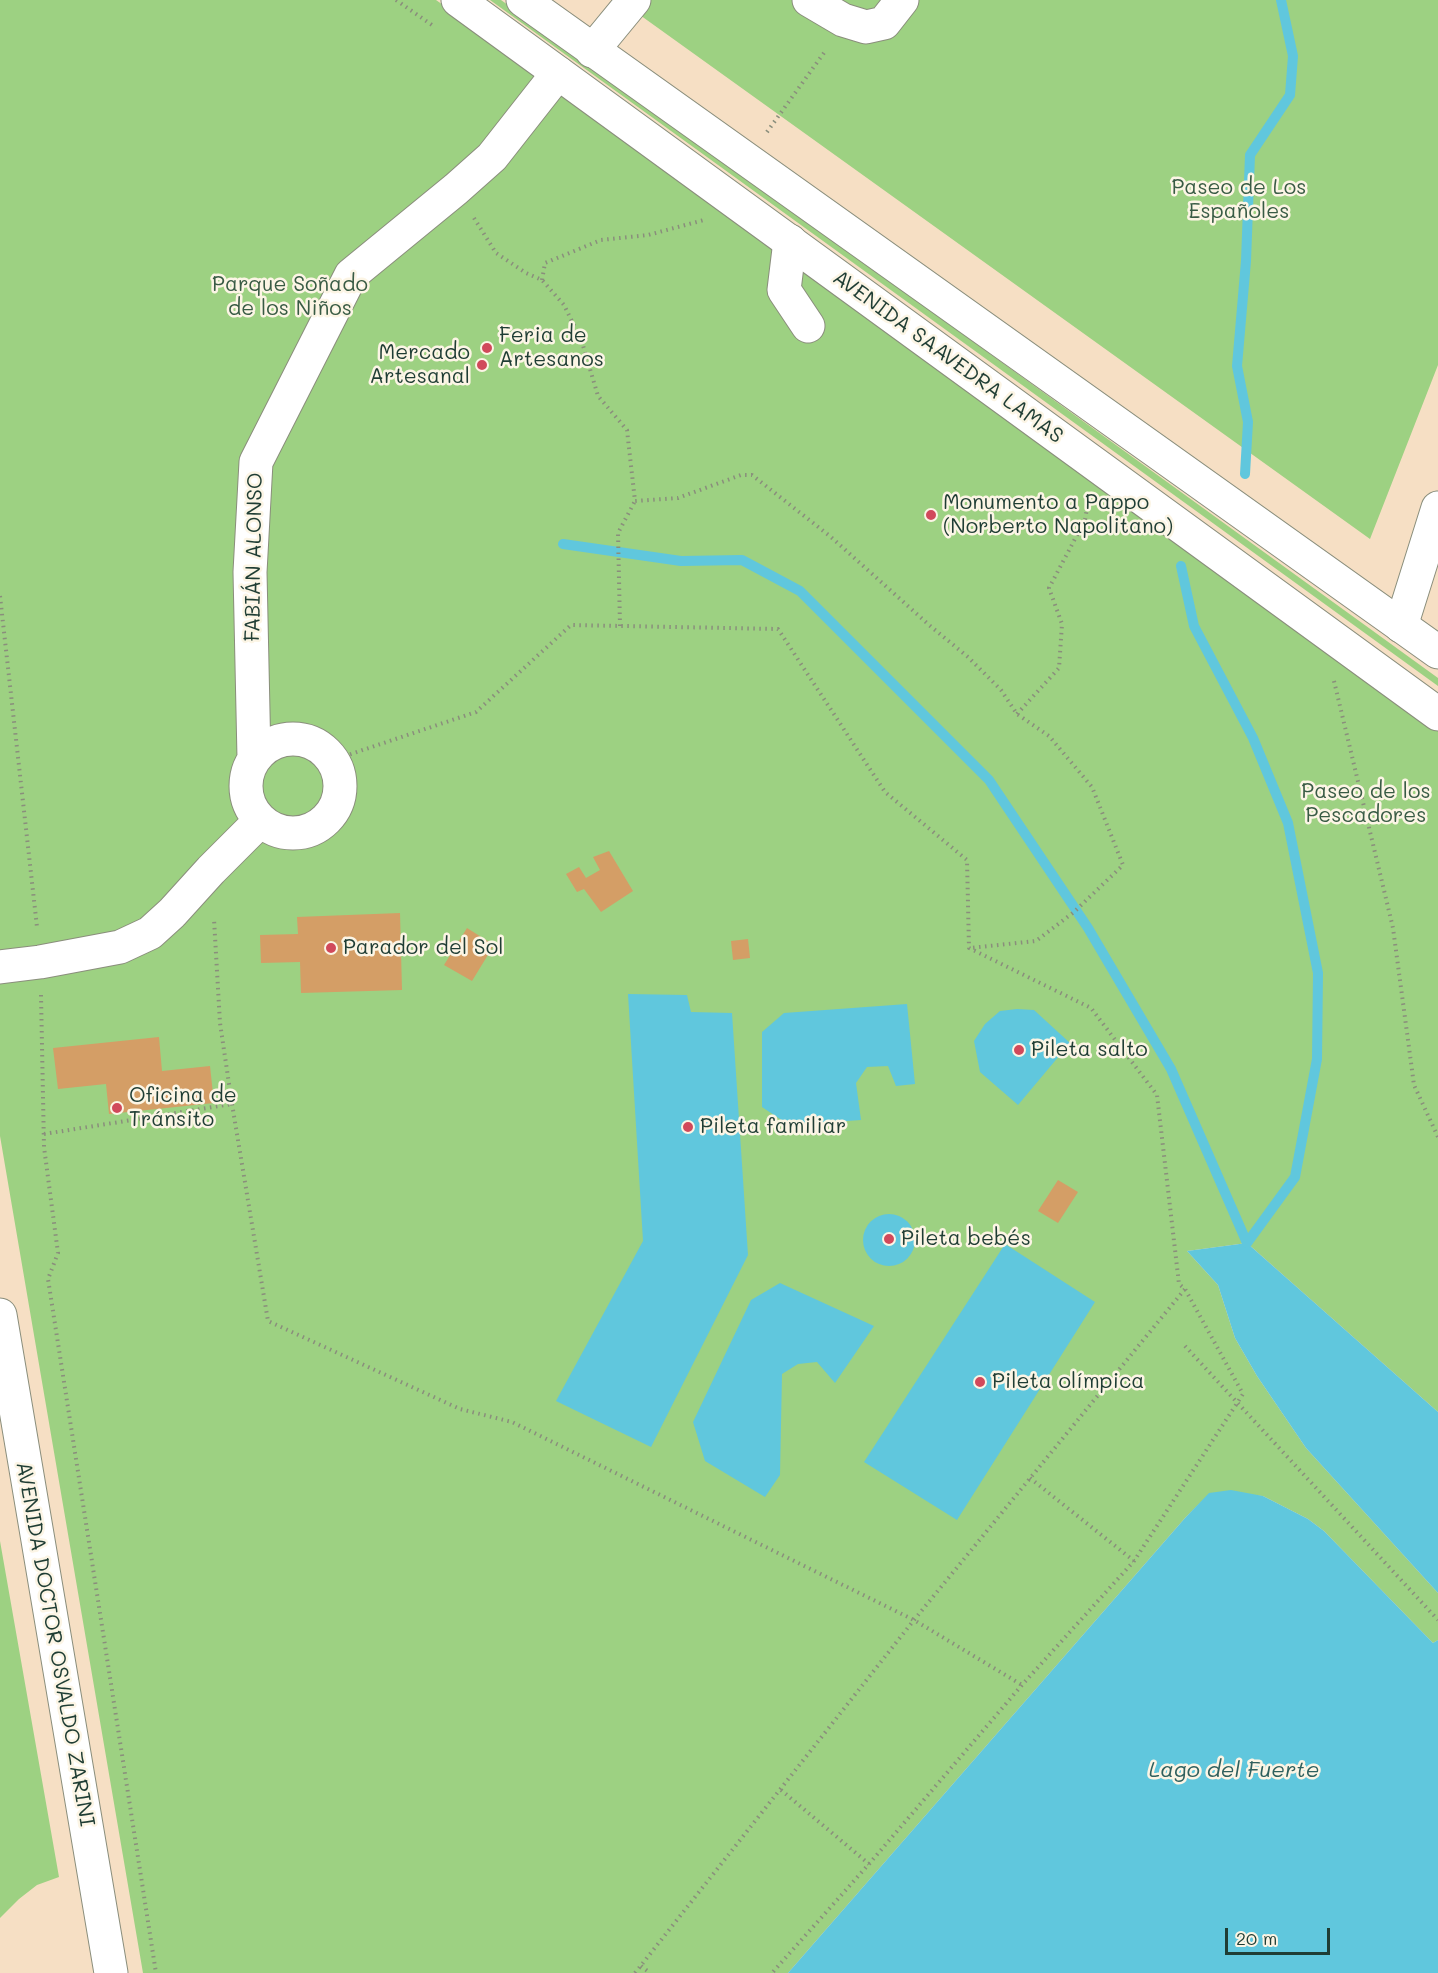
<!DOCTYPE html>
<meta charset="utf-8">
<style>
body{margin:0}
#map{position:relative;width:1438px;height:1973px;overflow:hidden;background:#f6dfc4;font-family:Mali,sans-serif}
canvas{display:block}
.scale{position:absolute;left:1225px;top:1928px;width:105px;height:27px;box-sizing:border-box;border:3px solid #1f3d34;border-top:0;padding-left:8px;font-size:18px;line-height:21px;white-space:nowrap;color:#1f3d34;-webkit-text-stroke:4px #fcf5e5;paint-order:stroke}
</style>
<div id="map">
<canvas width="1438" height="1973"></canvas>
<div class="scale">20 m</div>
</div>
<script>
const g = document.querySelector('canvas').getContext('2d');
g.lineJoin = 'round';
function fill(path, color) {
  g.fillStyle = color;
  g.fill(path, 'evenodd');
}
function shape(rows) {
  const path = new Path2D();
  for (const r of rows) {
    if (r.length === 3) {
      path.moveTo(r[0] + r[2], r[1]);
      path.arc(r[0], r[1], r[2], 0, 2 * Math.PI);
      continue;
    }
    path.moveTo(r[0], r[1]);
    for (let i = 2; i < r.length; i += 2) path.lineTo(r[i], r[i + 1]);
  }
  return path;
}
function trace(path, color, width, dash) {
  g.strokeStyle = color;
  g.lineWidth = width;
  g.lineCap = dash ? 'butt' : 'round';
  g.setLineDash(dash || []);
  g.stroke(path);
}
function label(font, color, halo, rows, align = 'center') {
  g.font = font + ' Mali,sans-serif';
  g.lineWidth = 5;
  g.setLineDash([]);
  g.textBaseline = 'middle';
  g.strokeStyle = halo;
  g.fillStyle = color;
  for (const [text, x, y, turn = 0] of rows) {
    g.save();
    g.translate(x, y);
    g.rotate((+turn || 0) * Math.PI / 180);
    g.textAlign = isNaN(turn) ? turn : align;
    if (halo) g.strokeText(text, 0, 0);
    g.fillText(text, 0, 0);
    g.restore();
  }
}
const green = shape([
 [0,0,436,0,762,231,1438,728,1438,1412,1247,1243,1187,1251,1218,1285,1235,1338,1257,1376,1306,1448,1438,1593,1438,1640,1433,1643,1324,1531,1308,1519,1263,1496,1210,1493,1185,1518,788,1973,143,1973,0,1136],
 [490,0,501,0,1438,678,1438,686],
 [619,0,1438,0,1438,365,1370,539],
 [0,1541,59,1877,37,1885,19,1899,0,1918]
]);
const water = shape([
 [628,994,687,995,691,1012,732,1013,748,1255,651,1447,556,1401,643,1241],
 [907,1004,915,1084,896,1086,888,1066,867,1067,856,1083,861,1120,789,1125,762,1107,762,1032,784,1013],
 [1017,1009,1034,1010,1070,1043,1018,1105,980,1072,974,1041,985,1024,1000,1011],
 [889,1240,26],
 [1247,1243,1438,1412,1438,1593,1306,1448,1257,1376,1235,1338,1218,1285,1187,1251],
 [1005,1244,1095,1302,957,1520,864,1462],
 [780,1283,874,1326,835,1383,817,1362,798,1364,782,1374,780,1475,765,1497,705,1461,693,1422,751,1300],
 [1231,1490,1263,1496,1308,1519,1324,1531,1433,1643,1438,1640,1438,1973,788,1973,1185,1518,1209,1493]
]);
const stream = shape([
 [1245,474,1248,422,1237,366,1246,261,1250,155,1290,95,1293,56,1281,0],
 [563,544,681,561,742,560,800,591,989,780,1088,928,1171,1069,1247,1243],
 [1181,566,1194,626,1253,738,1288,823,1318,973,1317,1059,1295,1177,1247,1243]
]);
const building = shape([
 [609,851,633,891,601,912,584,889,577,892,566,874,579,867,586,878,600,870,593,857],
 [400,913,402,990,301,993,300,962,261,963,260,935,298,934,297,917],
 [467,928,494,945,472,981,444,965],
 [748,939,750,958,733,960,731,941],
 [159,1037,162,1071,210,1066,214,1103,109,1114,106,1084,58,1089,53,1048],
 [1058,1180,1078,1192,1058,1223,1038,1211]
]);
const path = shape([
 [396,0,432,25],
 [767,132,826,50],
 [474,218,496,253,526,273,542,280,564,305,582,342,598,396,627,430,635,501,678,498,741,475,752,475,831,537,929,625,968,657,1001,690,1017,714,1049,736,1092,787,1123,865,1074,912,1036,941,970,948],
 [542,280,545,263,601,240,648,235,704,220],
 [0,596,37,927],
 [620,626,618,533,635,501],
 [1334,681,1393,928,1414,1085,1438,1137],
 [1017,714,1059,668,1062,624,1049,588,1085,520,1088,502],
 [333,760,476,712,571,625,778,629,885,792,967,860,969,948,1091,1008,1157,1095,1179,1284,1185,1289,1243,1394,1134,1561,1022,1685,869,1864,772,1973],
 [41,995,44,1147,58,1253,48,1279,156,1973],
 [232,1104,268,1321,460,1409,512,1422,914,1620,1022,1685],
 [44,1134,232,1104,220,1023,214,919],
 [1185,1346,1438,1620],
 [1030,1478,1134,1561],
 [781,1790,869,1864],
 [641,1966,650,1973],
 [635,1973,914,1620,1185,1289]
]);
const minor = shape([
 [809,0,843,20,866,27,884,23,902,0],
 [592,51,634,0],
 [790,241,784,290,808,326],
 [1401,626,1438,508],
 [293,786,47],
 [254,758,250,572,256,462,351,275,456,189,492,157,558,73],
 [0,967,40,962,120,947,150,933,172,913,211,870,260,821]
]);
const major = shape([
 [458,0,1438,714],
 [523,0,1438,652],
 [0,1315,111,1973]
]);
const markers = [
 [487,348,6,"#d1495b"],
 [482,365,6,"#d1495b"],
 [931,515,6,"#d1495b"],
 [331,948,6,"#d1495b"],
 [1019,1050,6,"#d1495b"],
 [117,1108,6,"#d1495b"],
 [688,1127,6,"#d1495b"],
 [889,1239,6,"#d1495b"],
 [980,1382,6,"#d1495b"]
];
const parkNames = [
 ["Paseo de Los",1239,188],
 ["Españoles",1239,212],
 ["Parque Soñado",290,285],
 ["de los Niños",290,309],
 ["Paseo de los",1366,792],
 ["Pescadores",1366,816]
];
const poiNames = [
 ["Feria de",499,336],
 ["Artesanos",499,360],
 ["Mercado",470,353,"right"],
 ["Artesanal",470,377,"right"],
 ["Monumento a Pappo",943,503],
 ["(Norberto Napolitano)",943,527],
 ["Parador del Sol",343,948],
 ["Pileta salto",1031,1050],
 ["Oficina de",129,1096],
 ["Tránsito",129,1120],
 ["Pileta familiar",700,1127],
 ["Pileta bebés",901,1239],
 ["Pileta olímpica",992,1382]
];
const streetNames = [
 ["AVENIDA SAAVEDRA LAMAS",948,357,36],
 ["FABIÁN ALONSO",254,557,-89],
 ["AVENIDA DOCTOR OSVALDO ZARINI",55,1644,80]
];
const waterNames = [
 ["Lago del Fuerte",1234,1770]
];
fill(green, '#9dd182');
fill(water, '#60c7dd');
trace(stream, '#60c7dd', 10);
fill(building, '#d49e66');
trace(minor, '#8a8e7c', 35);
trace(major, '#8a8e7c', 35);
trace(path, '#8a8e7c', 4, [1.5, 4.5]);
trace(minor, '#fff', 33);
trace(major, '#fff', 33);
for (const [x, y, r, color] of markers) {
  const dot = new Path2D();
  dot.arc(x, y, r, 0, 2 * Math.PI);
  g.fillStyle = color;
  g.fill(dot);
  trace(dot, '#fcf5e5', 2);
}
label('21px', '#385b44', '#fcf5e5', parkNames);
label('21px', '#1f3d34', '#fcf5e5', poiNames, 'left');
label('21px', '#1f3d34', '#fcf5e5', streetNames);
label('italic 22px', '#2f605e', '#fcf5e5', waterNames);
</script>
